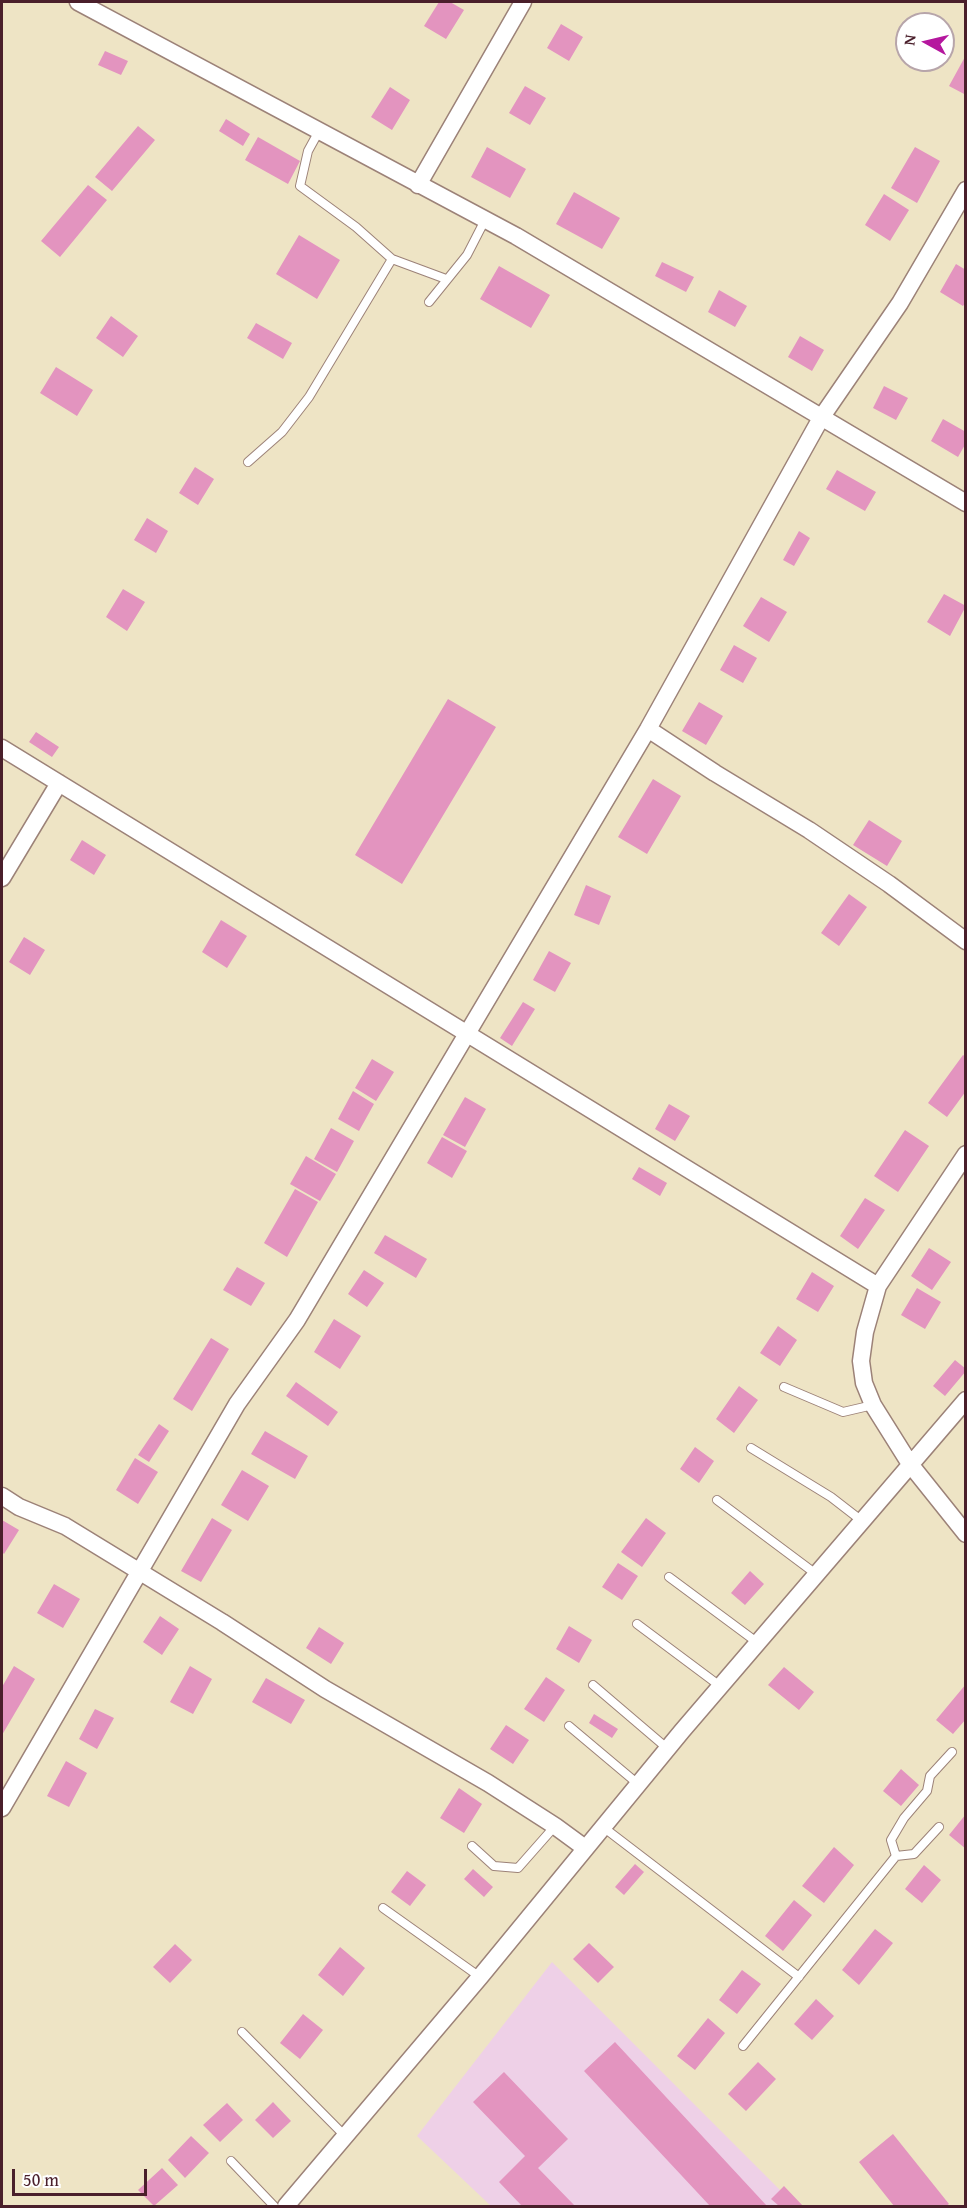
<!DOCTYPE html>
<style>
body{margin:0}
#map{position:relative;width:967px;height:2208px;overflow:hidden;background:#eee4c5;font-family:"Gentium Book Plus",serif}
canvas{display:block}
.frame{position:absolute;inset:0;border:3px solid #4a1f2b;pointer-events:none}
.north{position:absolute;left:895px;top:12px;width:60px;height:60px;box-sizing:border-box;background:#fff;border:2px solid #b7a5aa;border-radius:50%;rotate:278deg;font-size:16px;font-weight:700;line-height:24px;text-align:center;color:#4a1f2b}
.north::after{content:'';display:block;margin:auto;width:21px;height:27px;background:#b5179e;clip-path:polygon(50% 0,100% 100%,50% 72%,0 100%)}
.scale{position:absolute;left:12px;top:2169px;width:135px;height:27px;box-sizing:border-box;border:3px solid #4a1f2b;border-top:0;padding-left:8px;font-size:18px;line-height:21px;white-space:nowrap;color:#4a1f2b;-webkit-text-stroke:4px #fff;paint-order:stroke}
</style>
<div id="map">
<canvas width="967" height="2208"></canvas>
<div class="frame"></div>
<div class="north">N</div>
<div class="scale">50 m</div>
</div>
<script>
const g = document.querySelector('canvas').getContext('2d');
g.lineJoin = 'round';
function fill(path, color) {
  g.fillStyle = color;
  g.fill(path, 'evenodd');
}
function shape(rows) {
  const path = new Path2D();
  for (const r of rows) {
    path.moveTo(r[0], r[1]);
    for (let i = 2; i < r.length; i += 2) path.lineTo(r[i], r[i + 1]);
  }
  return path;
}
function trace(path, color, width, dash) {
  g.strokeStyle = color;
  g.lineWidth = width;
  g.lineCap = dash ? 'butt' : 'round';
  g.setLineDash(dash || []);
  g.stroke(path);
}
const built = shape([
 [552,1962,796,2206,491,2206,417,2136]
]);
const building = shape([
 [439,2,450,2,464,10,446,39,424,26],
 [561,24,583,37,569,61,547,48],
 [105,51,128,61,121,75,98,65],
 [966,55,966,95,949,86],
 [525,86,546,98,530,125,509,113],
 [390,87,410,100,392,130,371,117],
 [226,119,250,134,243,146,219,131],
 [138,126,155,140,112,191,95,177],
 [258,137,300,161,288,184,245,160],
 [487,147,526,169,510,198,471,177],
 [915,147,940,161,917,203,891,188],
 [88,185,107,200,60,257,41,241],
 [574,192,620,218,602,249,556,224],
 [884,194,909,210,890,241,865,225],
 [299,235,340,260,317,299,276,274],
 [662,262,694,277,686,292,655,276],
 [956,264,966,270,966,302,963,306,940,292],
 [499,266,550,295,531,328,480,299],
 [719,290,747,306,735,327,708,312],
 [111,316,138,336,123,357,96,338],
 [256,323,292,343,283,359,247,338],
 [800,336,824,350,812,371,788,357],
 [56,367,93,390,77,416,40,393],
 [884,386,908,398,896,420,873,408],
 [943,419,966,432,966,443,958,457,931,441],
 [195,467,214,479,198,505,179,493],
 [837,470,876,492,865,511,826,489],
 [147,518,168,531,156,553,134,540],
 [799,531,810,538,794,566,783,560],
 [123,589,145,602,127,631,106,617],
 [944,594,966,606,950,636,927,622],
 [761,597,787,612,769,642,743,626],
 [734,645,757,658,743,683,720,670],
 [448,699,496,727,402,884,355,855],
 [699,702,723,716,706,745,682,731],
 [36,732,59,747,52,757,29,742],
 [653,779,681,796,647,854,618,837],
 [869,820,902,841,887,866,853,845],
 [82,840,106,855,94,875,70,860],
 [586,885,611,896,599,925,574,915],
 [849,894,867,907,839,946,821,933],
 [221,920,247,936,227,968,202,952],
 [24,937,45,950,30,975,9,962],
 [549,951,571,963,555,992,533,980],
 [523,1002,535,1009,512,1046,500,1038],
 [963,1055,966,1057,966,1091,947,1117,928,1103],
 [372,1059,394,1072,376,1101,355,1088],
 [353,1091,374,1104,359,1131,338,1119],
 [465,1097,486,1109,465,1147,443,1135],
 [669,1104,690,1116,675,1141,655,1129],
 [331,1128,354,1141,337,1172,314,1159],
 [905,1130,929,1146,898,1192,874,1176],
 [442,1137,467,1151,452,1178,427,1163],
 [306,1156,336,1174,320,1201,290,1184],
 [639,1167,667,1183,660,1196,632,1179],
 [295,1189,318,1202,287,1257,264,1243],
 [865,1198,885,1210,858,1249,840,1236],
 [385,1235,427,1259,416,1278,374,1253],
 [929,1248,951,1262,932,1290,911,1276],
 [237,1267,265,1283,251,1306,223,1290],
 [364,1270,384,1283,367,1307,348,1294],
 [812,1272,834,1286,818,1312,796,1299],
 [917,1288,941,1302,925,1329,901,1315],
 [334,1319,361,1336,340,1369,314,1352],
 [778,1326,797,1340,780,1366,760,1353],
 [211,1338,229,1349,192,1411,173,1399],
 [955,1360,966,1369,966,1371,945,1396,933,1386],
 [296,1382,338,1412,328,1426,286,1396],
 [739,1386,758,1400,734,1433,716,1419],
 [159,1424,169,1431,149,1462,138,1455],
 [265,1431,308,1456,295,1479,251,1454],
 [695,1447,714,1461,699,1483,680,1469],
 [135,1458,158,1472,138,1504,116,1490],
 [242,1470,269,1486,248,1521,221,1505],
 [212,1518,232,1530,201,1582,181,1571],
 [646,1518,666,1533,642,1567,621,1552],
 [2,1520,19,1530,4,1554,2,1552],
 [618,1563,638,1576,622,1600,602,1587],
 [750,1571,764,1584,745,1605,731,1593],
 [54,1584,80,1599,63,1628,37,1613],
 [160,1616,179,1629,162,1655,143,1642],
 [569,1626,592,1640,579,1663,556,1649],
 [319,1627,344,1643,331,1664,306,1648],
 [14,1666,35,1679,2,1735,2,1687],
 [190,1666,212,1679,193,1714,170,1702],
 [784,1667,814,1692,799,1710,768,1685],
 [546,1677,565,1690,544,1722,524,1709],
 [266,1678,305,1700,291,1724,252,1702],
 [966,1684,966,1719,953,1734,936,1720],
 [95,1709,114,1718,97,1749,79,1739],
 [594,1714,618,1729,612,1738,589,1723],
 [506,1725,529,1740,513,1764,490,1749],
 [66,1761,87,1773,69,1807,47,1796],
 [901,1769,919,1785,901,1806,883,1791],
 [459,1788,482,1804,464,1833,440,1818],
 [966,1814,966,1849,949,1835],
 [834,1847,854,1865,824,1903,802,1886],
 [635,1864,644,1872,624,1895,615,1887],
 [924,1865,941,1880,922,1903,905,1889],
 [473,1869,493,1887,484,1897,464,1879],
 [407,1871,426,1885,410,1906,391,1892],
 [794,1900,812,1915,783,1951,765,1936],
 [875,1929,893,1943,859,1985,842,1970],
 [589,1943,614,1967,598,1983,573,1959],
 [175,1944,192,1960,170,1983,153,1967],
 [340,1947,365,1968,343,1996,318,1975],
 [742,1970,761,1984,737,2014,719,2000],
 [816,1999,834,2016,812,2040,794,2024],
 [303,2014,323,2030,300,2059,280,2043],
 [708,2018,725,2033,695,2070,677,2056],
 [615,2042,767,2206,710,2206,584,2071],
 [758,2062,776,2079,746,2111,728,2094],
 [504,2072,568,2139,538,2168,575,2206,522,2206,499,2182,525,2156,473,2102],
 [273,2102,291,2121,273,2138,255,2120],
 [227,2103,243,2120,220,2142,203,2125],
 [893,2134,949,2204,946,2206,894,2206,859,2162],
 [191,2136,209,2153,185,2178,168,2160],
 [162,2168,178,2185,154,2206,138,2190],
 [784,2186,803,2206,779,2206,771,2199]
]);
const lane = shape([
 [319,131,308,151,300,186,356,227,392,259],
 [429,302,467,255,485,220],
 [248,462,282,432,309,397,392,259,446,279],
 [784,1387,843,1412,873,1405],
 [751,1448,831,1497,862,1521],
 [717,1500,816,1574],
 [669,1577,758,1643],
 [637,1624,720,1686],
 [593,1685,668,1749],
 [569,1726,638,1784],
 [603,1827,799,1977],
 [472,1846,494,1866,518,1868,555,1826],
 [896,1856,891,1840,904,1818,927,1791,930,1776,952,1752],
 [383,1908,480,1977],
 [242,2032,345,2136],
 [743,2046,896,1856,914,1854,939,1827],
 [231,2161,274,2206]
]);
const street = shape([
 [78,2,516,236,966,503],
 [418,185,523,2],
 [648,729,715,773,809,830,889,884,966,941],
 [2,748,878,1286],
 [2,878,59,783],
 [966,1154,878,1286,865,1332,861,1361,864,1383,873,1405,910,1464,966,1534],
 [2,1496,19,1507,65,1526,222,1622,325,1689,488,1783,555,1826,585,1848],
 [2,1808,237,1404,297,1320,648,729,821,418,900,303,966,190],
 [286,2206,480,1977,682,1731,966,1400]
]);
fill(built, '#eed0e7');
fill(building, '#e394bf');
trace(lane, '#9c8278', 10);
trace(street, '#9c8278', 19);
trace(lane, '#fff', 8);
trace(street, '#fff', 16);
</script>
